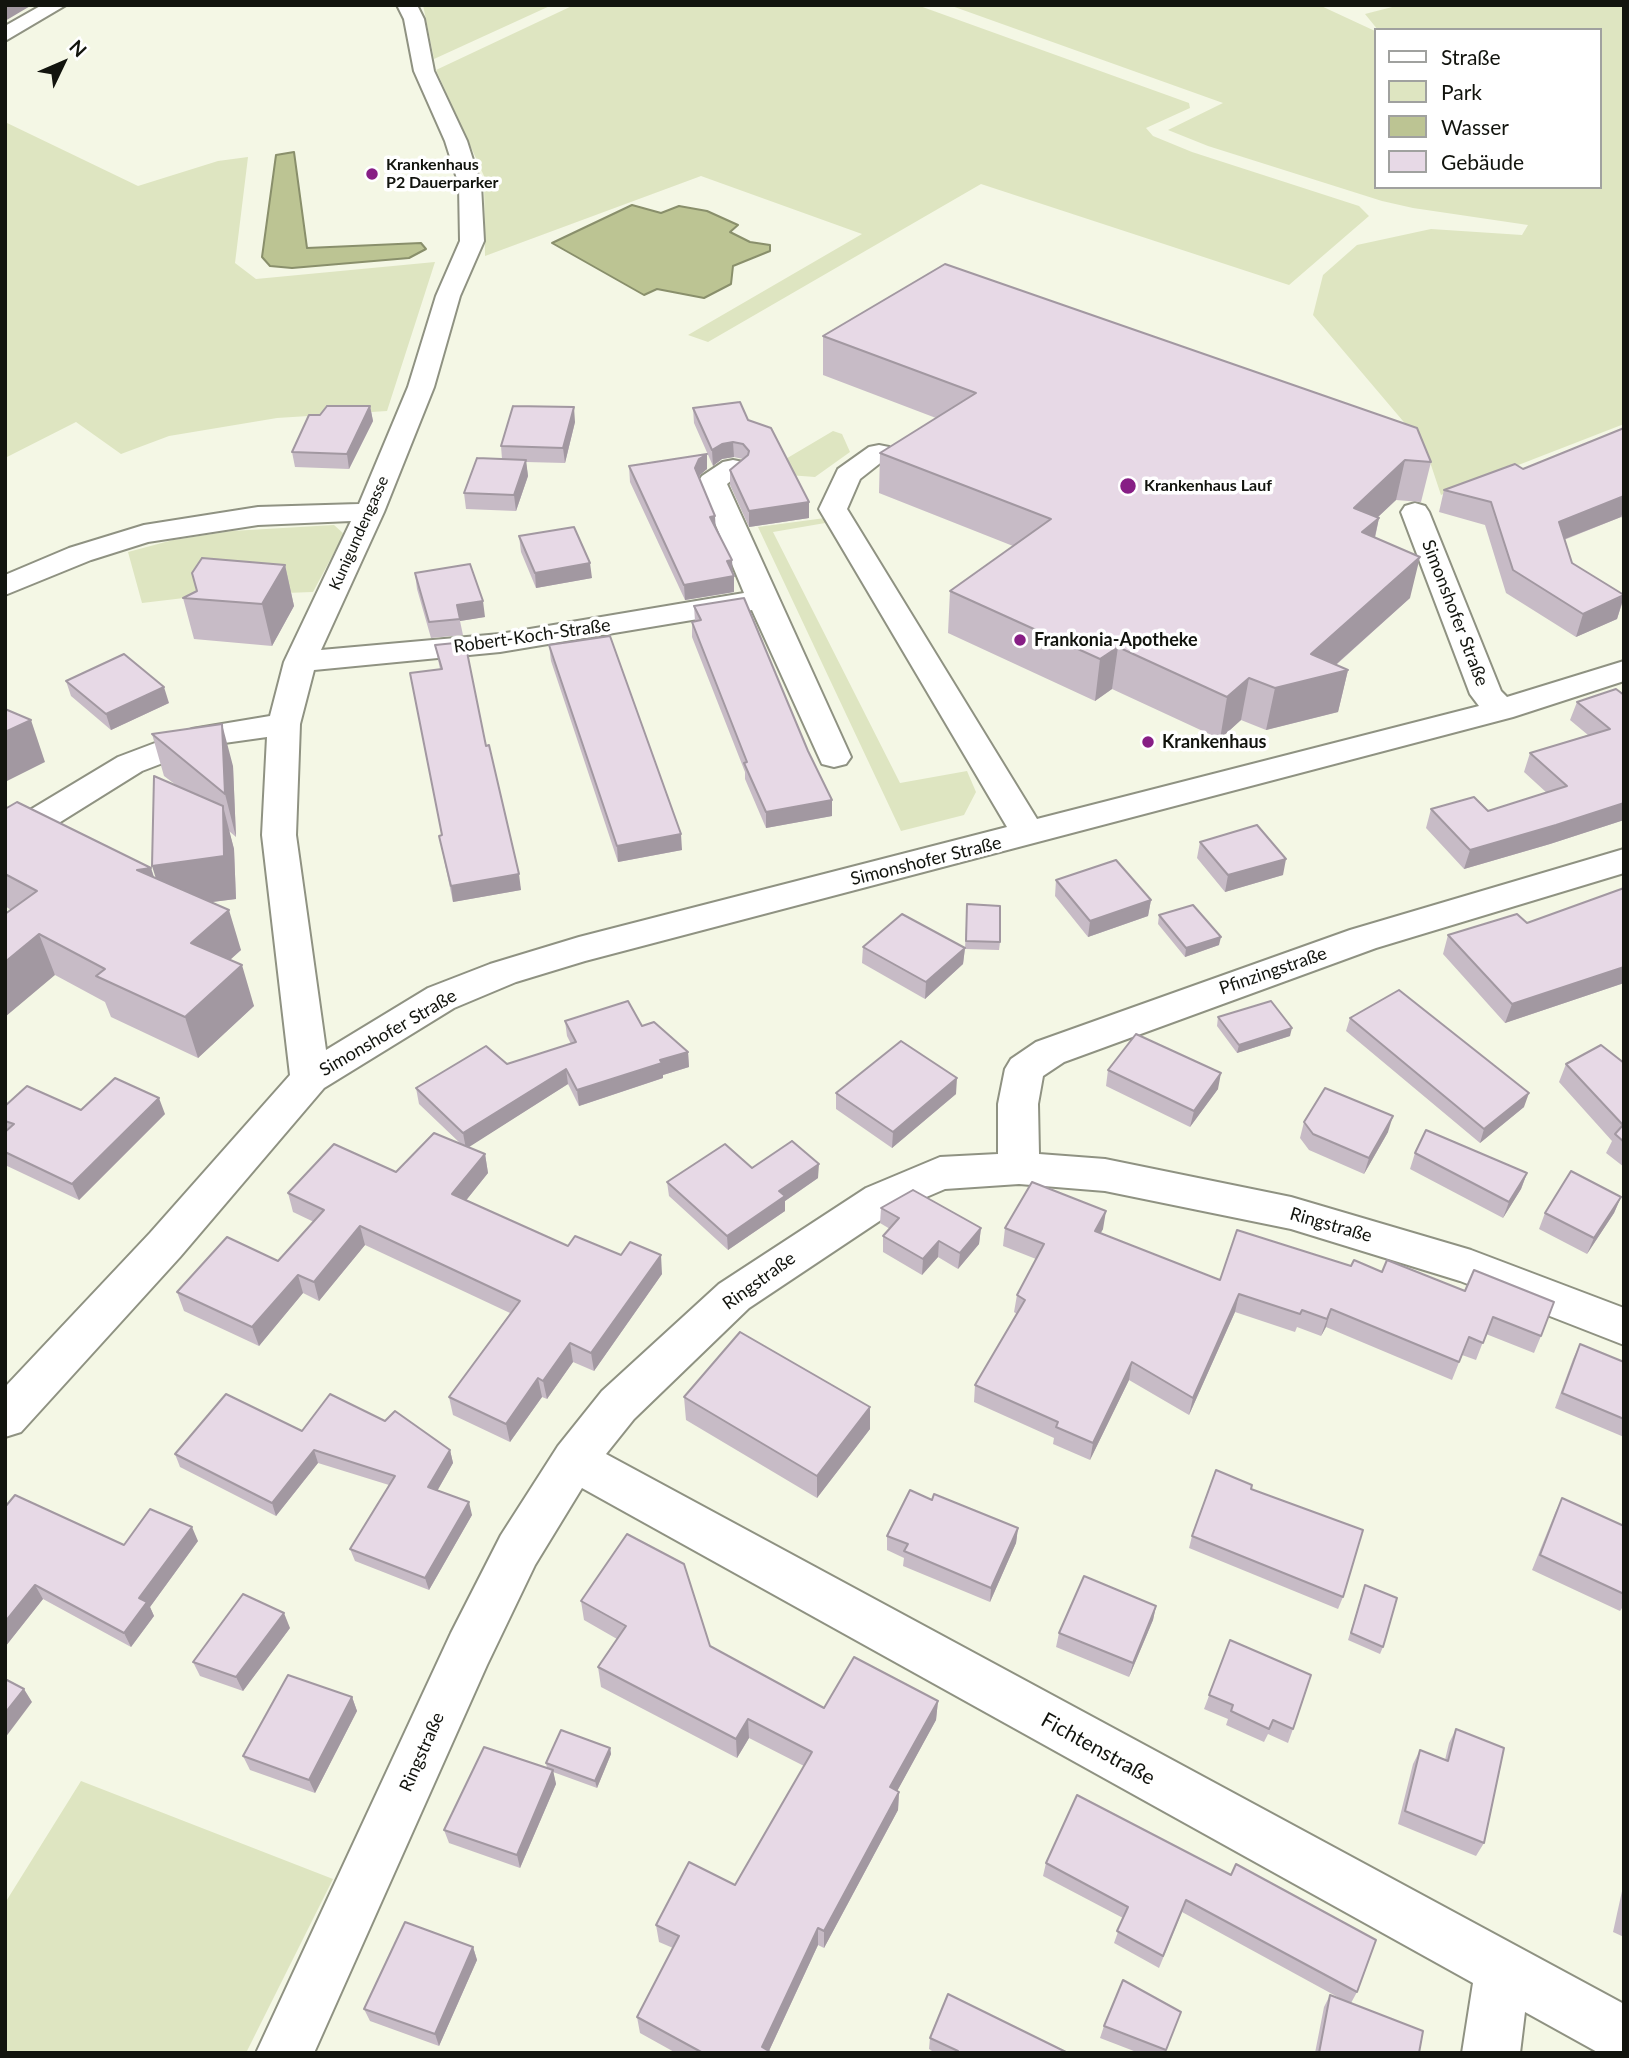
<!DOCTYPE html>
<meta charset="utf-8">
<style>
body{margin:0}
#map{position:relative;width:1629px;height:2058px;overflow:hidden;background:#f4f7e5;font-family:Lato,sans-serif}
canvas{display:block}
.frame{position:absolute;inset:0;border:7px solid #12140e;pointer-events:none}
.legend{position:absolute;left:1374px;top:28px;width:228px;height:161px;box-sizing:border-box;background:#fff;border:2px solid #a0a19f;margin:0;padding:9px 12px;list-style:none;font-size:21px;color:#12140e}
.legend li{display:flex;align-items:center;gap:14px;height:35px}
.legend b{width:35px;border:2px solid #a0a19f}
.north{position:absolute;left:28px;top:28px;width:70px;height:70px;-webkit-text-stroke:5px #fff;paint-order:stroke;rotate:46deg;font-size:19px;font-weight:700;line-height:28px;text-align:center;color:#12140e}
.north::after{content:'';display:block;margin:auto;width:24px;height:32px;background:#12140e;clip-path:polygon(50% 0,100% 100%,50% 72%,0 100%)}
</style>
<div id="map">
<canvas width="1629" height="2058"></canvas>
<div class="frame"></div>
<ul class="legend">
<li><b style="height:9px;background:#fff"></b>Straße</li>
<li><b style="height:19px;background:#dee5c1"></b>Park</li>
<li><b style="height:19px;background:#bcc493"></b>Wasser</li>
<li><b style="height:19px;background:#e7d9e6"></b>Gebäude</li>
</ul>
<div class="north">N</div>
</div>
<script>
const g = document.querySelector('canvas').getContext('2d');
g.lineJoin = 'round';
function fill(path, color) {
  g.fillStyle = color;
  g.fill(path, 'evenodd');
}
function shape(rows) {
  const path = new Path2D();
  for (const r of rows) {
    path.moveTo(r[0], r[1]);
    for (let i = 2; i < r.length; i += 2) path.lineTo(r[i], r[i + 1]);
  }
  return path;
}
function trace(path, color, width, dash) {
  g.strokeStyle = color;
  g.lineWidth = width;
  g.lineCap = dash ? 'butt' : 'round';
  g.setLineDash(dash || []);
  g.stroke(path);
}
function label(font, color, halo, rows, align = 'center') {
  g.font = font + ' Lato,sans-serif';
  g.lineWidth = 7;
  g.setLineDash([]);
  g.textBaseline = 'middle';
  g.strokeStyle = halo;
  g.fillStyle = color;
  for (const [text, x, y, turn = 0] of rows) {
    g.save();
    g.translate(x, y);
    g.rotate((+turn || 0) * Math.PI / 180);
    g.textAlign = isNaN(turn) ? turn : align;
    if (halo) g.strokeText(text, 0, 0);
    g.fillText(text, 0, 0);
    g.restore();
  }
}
const green = shape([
 [423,5,552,5,434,59],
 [574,5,917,5,1189,103,1190,108,1146,128,1153,136,1192,152,1359,206,1369,216,1289,285,981,184,708,342,688,335,862,234,701,176,485,256,484,176,436,70],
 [949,5,1319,5,1375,31,1375,187,1599,187,1599,30,1378,30,1365,14,1400,5,1624,5,1624,424,1441,495,1425,447,1313,315,1323,275,1357,245,1431,229,1522,235,1528,225,1413,208,1382,201,1208,146,1168,130,1223,103],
 [5,122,138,186,218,161,248,157,235,263,256,279,435,262,387,411,277,418,169,436,121,454,76,422,5,458],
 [833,431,842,434,850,452,815,477,762,473],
 [825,518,831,522,773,532,900,783,967,771,976,792,964,815,901,831,758,527],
 [334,525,344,534,313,592,201,596,142,603,128,552,173,540,232,531],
 [81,1781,333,1879,246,2053,5,2053,5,1903]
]);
const water = shape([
 [294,152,307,248,421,243,426,249,409,258,292,268,270,266,262,257,276,155,294,152],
 [632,205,661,213,679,206,707,211,738,225,730,232,750,242,770,245,770,251,733,266,731,284,704,298,657,289,644,295,552,243,632,205]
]);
const minor = shape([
 [42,5,66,5,5,41,5,26,42,5],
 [397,5,417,5,424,19,434,71,467,141,481,185,484,241,460,296,434,387,384,512,321,650,500,634,744,593,698,482,702,476,723,462,733,460,743,462,747,468,727,484,851,757,846,764,834,767,822,764,752,610,500,652,314,670,300,724,296,835,326,1050,428,988,490,964,579,937,1007,827,819,509,838,469,869,447,879,445,889,447,893,453,860,479,847,509,1037,819,1479,706,1470,694,1401,512,1405,506,1415,503,1425,506,1429,512,1501,691,1507,697,1624,661,1624,681,1513,717,585,961,516,982,454,1008,324,1088,180,1257,21,1432,5,1437,5,1387,150,1233,290,1075,262,835,267,737,210,745,142,771,17,849,5,852,5,825,118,757,192,729,270,716,284,662,351,521,258,525,148,542,91,560,5,595,5,575,69,548,144,525,258,507,359,504,408,387,436,296,460,241,459,185,445,141,414,71,404,19,397,5],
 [1624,849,1624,873,1376,948,1064,1062,1043,1076,1038,1104,1039,1154,1105,1159,1291,1197,1471,1250,1624,1308,1624,1345,1460,1281,1291,1229,1105,1191,1019,1184,945,1189,896,1210,749,1308,634,1419,606,1454,1624,2004,1624,2053,1599,2053,1525,2012,1520,2053,1462,2053,1473,1983,582,1488,535,1565,487,1665,314,2053,256,2053,451,1633,501,1535,558,1446,602,1391,719,1284,866,1188,940,1157,998,1154,998,1104,1005,1069,1011,1059,1036,1042,1350,930,1624,849]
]);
const wall = shape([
 [823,336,1431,462,1421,502,1396,500,1378,517,1379,518,1375,538,1410,598,1336,665,1348,670,1338,712,1266,730,1241,720,1220,739,1112,689,1095,701,948,633,950,591,1013,546,879,493,880,453,936,418,823,375],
 [370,406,373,421,349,469,295,467,292,452,320,415],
 [693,408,748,420,809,518,749,527,730,485,730,470,743,459,734,457,722,459,713,466,694,423],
 [575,422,565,463,526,462,528,476,516,511,466,509,464,493,502,459,501,446],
 [1624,428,1624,519,1621,517,1564,540,1572,563,1624,595,1624,598,1617,619,1576,637,1506,593,1485,525,1439,512,1444,490,1523,469],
 [707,454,707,469,700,475,699,477,716,529,734,576,734,592,685,600,630,482,629,466],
 [519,536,592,578,536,588,521,552],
 [285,565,294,606,272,646,194,639,183,598],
 [415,573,485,617,460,621,463,635,431,638,417,589],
 [694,606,808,751,832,800,832,816,766,828,745,779,745,772,692,637,692,622,695,621],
 [435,645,486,746,521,890,453,902,439,836,441,835,440,669],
 [549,645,682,850,618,862,551,661],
 [66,681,169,703,111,730,71,696],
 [1616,689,1624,820,1550,844,1464,869,1426,828,1431,809,1488,811,1547,793,1524,772,1530,753,1588,735,1570,720,1577,702],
 [152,734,233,766,236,837,229,831,234,849,236,899,211,902,241,950,230,960,254,1006,198,1058,111,1017,105,1002,55,975,11,910,5,906,5,809,151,868,154,877,156,878,176,785,164,776],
 [1200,842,1283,875,1225,892,1197,858],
 [1056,880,1151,900,1148,916,1088,937,1055,896],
 [1624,888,1624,983,1505,1023,1443,954,1448,935,1527,923],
 [967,904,1000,942,999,950,965,949],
 [1159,915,1219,945,1185,957,1158,924],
 [863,947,965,948,963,964,925,999,862,963],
 [1218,1017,1290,1036,1237,1053,1217,1026],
 [1350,1018,1524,1107,1480,1143,1346,1031],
 [565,1021,642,1026,688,1052,689,1067,663,1075,663,1078,579,1106,568,1084,468,1147,485,1154,488,1173,466,1200,568,1246,662,1274,594,1371,573,1362,547,1399,542,1397,510,1442,453,1415,449,1397,510,1313,365,1245,319,1301,303,1293,259,1346,184,1311,177,1292,278,1261,314,1222,293,1212,288,1193,396,1172,461,1144,419,1104,416,1088,507,1064,571,1044,567,1036],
 [1624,1063,1624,1167,1606,1153,1612,1141,1559,1082,1566,1064],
 [1108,1070,1218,1089,1190,1127,1106,1086],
 [836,1093,956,1094,892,1148,836,1109],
 [5,1106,81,1110,165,1114,79,1200,5,1165],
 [1304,1122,1388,1132,1364,1174,1309,1150,1300,1138],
 [1415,1153,1527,1173,1521,1189,1503,1218,1410,1169],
 [752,1168,818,1178,785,1201,785,1211,728,1250,669,1196,667,1182],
 [1621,1197,1614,1213,1587,1254,1539,1229,1545,1213],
 [881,1208,981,1228,979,1244,958,1269,938,1257,922,1275,883,1252,883,1236,890,1229,880,1223],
 [1005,1228,1103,1229,1100,1233,1220,1280,1351,1266,1354,1260,1541,1336,1534,1353,1486,1334,1476,1360,1462,1355,1452,1380,1326,1327,1321,1336,1297,1327,1295,1332,1235,1312,1189,1415,1129,1380,1090,1460,1053,1444,1054,1438,974,1402,975,1385,1017,1314,1014,1312,1017,1295,1036,1259,1003,1246],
 [1580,1344,1624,1362,1624,1437,1555,1408,1573,1359],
 [684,1397,870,1429,817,1498,686,1420],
 [385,1421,450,1450,453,1463,437,1491,472,1515,429,1590,355,1561,350,1549,389,1485,318,1463,276,1516,180,1467,175,1454,302,1431],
 [1251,1489,1343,1597,1338,1609,1189,1548,1192,1536],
 [1562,1498,1624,1526,1624,1605,1620,1611,1532,1570,1555,1513],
 [932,1500,1018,1528,1016,1543,990,1602,903,1566,904,1558,887,1550,887,1536],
 [5,1507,124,1545,198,1541,150,1607,154,1616,131,1647,43,1599,5,1647],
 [1365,1585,1383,1647,1380,1654,1348,1640],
 [581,1601,710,1646,824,1708,938,1701,936,1720,897,1791,899,1792,898,1810,824,1948,818,1945,769,2051,772,2053,676,2053,640,2033,637,2017,673,1948,659,1942,656,1925,735,1885,804,1766,749,1738,737,1758,601,1687,598,1667,617,1639,584,1620],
 [1156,1606,1153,1620,1129,1677,1056,1647,1059,1633],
 [290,1628,243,1691,200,1676,193,1662],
 [1230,1640,1293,1729,1288,1743,1268,1734,1264,1742,1226,1725,1228,1719,1204,1709],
 [352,1697,357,1711,315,1793,250,1770,243,1756],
 [1456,1729,1484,1843,1476,1856,1398,1824,1413,1764,1420,1750,1445,1760,1449,1743],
 [610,1748,611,1754,597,1788,553,1772,556,1784,520,1868,449,1843,444,1830,547,1768,546,1763],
 [1077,1795,1357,1992,1351,2003,1419,2053,1315,2053,1324,2007,1330,1995,1345,2001,1182,1912,1159,1968,1114,1943,1123,1918,1043,1876,1046,1863],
 [1624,1882,1624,1937,1613,1932],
 [473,1947,477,1960,439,2046,370,2021,364,2009],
 [1181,2012,1165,2053,1139,2053,1100,2038,1104,2026],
 [930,2038,1068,2053,935,2053,929,2049]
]);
const shadedWall = shape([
 [5,5,32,5,5,21],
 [370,406,373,421,349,469,347,454],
 [574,407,575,422,565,463,563,448],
 [733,442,734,457,722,459,713,466,712,450,722,444],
 [707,454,707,469,700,475,696,483,695,468,699,459],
 [526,460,528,476,516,511,514,495],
 [1405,460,1396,500,1345,548,1354,508],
 [1624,496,1624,509,1621,517,1552,544,1559,522],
 [809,502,809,518,749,527,749,511],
 [715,516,716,532,710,517],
 [1379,518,1370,559,1362,532],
 [1420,557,1410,598,1323,676,1348,670,1338,712,1266,730,1275,688,1311,654],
 [732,560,733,575,727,561],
 [590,563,592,578,536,588,535,573],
 [285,565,294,606,272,646,262,604],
 [734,576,734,592,685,600,684,585],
 [1624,596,1617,619,1576,637,1583,614],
 [483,601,485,617,460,621,457,605],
 [1118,647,1112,689,1095,701,1100,659],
 [1249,678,1241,720,1220,739,1227,697],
 [164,687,169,703,111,730,106,714],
 [31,720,45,762,5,782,5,732],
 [222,724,233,766,236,837,225,794],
 [832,800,832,816,766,828,766,812],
 [1624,803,1624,820,1550,844,1464,869,1470,850],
 [223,806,234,849,236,899,165,908,152,866],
 [681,834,682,850,618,862,617,846],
 [1286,859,1283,875,1225,892,1228,875],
 [151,868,164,909,137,870],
 [519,874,521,890,453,902,451,886],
 [1151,900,1148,916,1088,937,1090,921],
 [229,910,241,950,204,983,191,943],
 [39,934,55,975,5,1017,5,962],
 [1221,937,1219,945,1185,957,1186,948],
 [965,948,963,964,925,999,926,982],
 [242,965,254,1006,198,1058,185,1017],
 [1624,967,1624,983,1505,1023,1512,1004],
 [1292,1028,1290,1036,1237,1053,1239,1045],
 [688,1052,689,1067,663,1075,663,1078,579,1106,577,1090,660,1060],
 [566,1069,568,1084,466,1149,463,1133],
 [1221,1073,1218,1089,1190,1127,1194,1111],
 [957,1078,956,1094,892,1148,893,1132],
 [1529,1093,1524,1107,1480,1143,1484,1129],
 [159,1098,165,1114,79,1200,72,1184],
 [1393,1116,1388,1132,1364,1174,1369,1158],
 [485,1154,488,1173,456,1213,452,1194],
 [819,1164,818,1178,785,1201,785,1211,728,1250,727,1236,779,1191],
 [1527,1173,1521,1189,1503,1218,1509,1202],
 [1621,1197,1614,1213,1587,1254,1594,1238],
 [1106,1211,1103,1229,1092,1249,1095,1231],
 [360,1226,365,1245,319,1301,314,1282],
 [981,1228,979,1244,958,1269,960,1253],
 [939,1241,938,1257,922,1275,923,1259],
 [661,1255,662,1274,594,1371,591,1353],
 [298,1275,303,1293,259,1346,252,1327],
 [1239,1294,1235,1312,1189,1415,1193,1398],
 [1331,1309,1326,1327,1321,1336,1327,1319],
 [570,1343,573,1362,547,1399,543,1381],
 [1132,1362,1129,1380,1090,1460,1093,1443],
 [538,1378,542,1397,510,1442,506,1424],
 [870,1407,870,1429,817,1498,817,1476],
 [314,1450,318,1463,276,1516,272,1503],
 [450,1450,453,1463,432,1500,428,1487],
 [469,1502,472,1515,429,1590,425,1578],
 [192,1527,198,1541,150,1607,154,1616,131,1647,124,1633,139,1598],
 [1018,1528,1016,1543,990,1602,991,1588],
 [35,1585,43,1599,5,1647,5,1622],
 [1156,1606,1153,1620,1129,1677,1133,1663],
 [284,1613,290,1628,243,1691,236,1677],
 [24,1689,32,1702,5,1738,5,1713],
 [352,1697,357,1711,315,1793,309,1780],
 [938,1701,936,1720,889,1806,890,1787],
 [748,1719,749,1738,737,1758,736,1739],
 [610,1748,611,1754,597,1788,595,1781],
 [553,1770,556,1784,520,1868,517,1855],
 [899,1792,898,1810,824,1948,824,1931],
 [818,1928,818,1945,768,2053,762,2047],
 [473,1947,477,1960,439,2046,435,2034]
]);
const building = shape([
 [945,264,1417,428,1431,462,1405,460,1354,508,1379,518,1362,532,1420,557,1311,654,1348,670,1275,688,1249,678,1227,697,1118,647,1100,659,950,591,1051,519,880,453,976,393,823,336,945,264],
 [740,402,748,420,771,428,809,502,749,511,730,470,748,455,749,451,743,444,733,442,722,444,712,450,693,408,740,402],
 [327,406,370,406,347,454,292,452,309,415,320,415,327,406],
 [513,406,574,407,563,448,501,446,513,406],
 [1624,428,1624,496,1559,522,1572,563,1624,595,1583,614,1513,570,1491,502,1444,490,1515,464,1523,469,1624,428],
 [707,454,699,459,695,468,715,516,710,517,732,560,727,561,734,576,684,585,629,466,707,454],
 [477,458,526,460,514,495,464,493,477,458],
 [574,527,590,563,535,573,519,536,574,527],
 [202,558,285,565,262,604,183,598,197,591,192,573,202,558],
 [470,564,483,601,457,605,460,619,429,622,415,573,470,564],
 [744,598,808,751,832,800,766,812,744,763,747,762,692,622,701,620,694,606,744,598],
 [610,636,681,834,617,846,549,645,610,636],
 [465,642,486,746,489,745,519,874,451,886,439,836,442,835,410,673,442,669,435,645,465,642],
 [124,654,164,687,106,714,66,681,124,654],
 [1616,689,1624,695,1624,803,1556,825,1470,850,1431,809,1474,797,1488,811,1567,786,1530,753,1610,729,1577,702,1616,689],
 [5,709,31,720,5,732,5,709],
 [222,724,225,794,152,734,222,724],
 [154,776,223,806,224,856,152,866,154,776],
 [17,802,151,868,137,870,229,910,191,943,242,965,185,1017,96,976,105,969,39,934,5,962,5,914,37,891,5,874,5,809,17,802],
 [1257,825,1286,859,1228,875,1200,842,1257,825],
 [1116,860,1151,900,1090,921,1056,880,1116,860],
 [1624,888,1624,967,1512,1004,1448,935,1517,914,1527,923,1624,888],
 [967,904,1000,906,1000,942,966,941,967,904],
 [1193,905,1221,937,1186,948,1159,915,1193,905],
 [902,914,965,948,926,982,863,947,902,914],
 [1399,990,1529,1093,1484,1129,1350,1018,1399,990],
 [628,1001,642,1026,654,1022,688,1052,660,1060,662,1063,577,1090,566,1069,463,1133,416,1088,486,1046,507,1064,576,1042,565,1021,628,1001],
 [1271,1001,1292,1028,1239,1045,1218,1017,1271,1001],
 [1136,1034,1221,1073,1194,1111,1108,1070,1136,1034],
 [901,1041,957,1078,893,1132,836,1093,901,1041],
 [1601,1045,1624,1063,1624,1142,1615,1134,1623,1125,1566,1064,1601,1045],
 [115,1078,159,1098,72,1184,5,1152,5,1132,14,1124,5,1121,5,1106,27,1086,81,1110,115,1078],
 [1325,1088,1393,1116,1369,1158,1313,1134,1304,1122,1325,1088],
 [1426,1130,1527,1173,1509,1202,1415,1153,1426,1130],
 [434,1133,485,1154,452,1194,568,1246,575,1236,621,1255,630,1242,661,1255,591,1353,570,1343,543,1381,538,1378,506,1424,449,1397,520,1301,360,1226,314,1282,298,1275,252,1327,177,1292,227,1237,278,1261,324,1210,288,1193,334,1144,396,1172,434,1133],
 [792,1141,819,1164,779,1191,785,1196,727,1236,667,1182,725,1144,752,1168,792,1141],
 [1571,1171,1621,1197,1594,1238,1545,1213,1571,1171],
 [1032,1182,1106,1211,1095,1231,1220,1280,1237,1230,1351,1266,1354,1260,1382,1272,1387,1260,1465,1291,1474,1270,1554,1302,1541,1336,1493,1317,1483,1343,1469,1337,1459,1362,1331,1309,1327,1319,1302,1310,1300,1314,1239,1294,1193,1398,1132,1362,1093,1443,1056,1427,1058,1422,975,1385,1025,1300,1017,1295,1044,1244,1005,1228,1032,1182],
 [913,1190,981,1228,960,1253,939,1241,923,1259,883,1236,899,1218,881,1208,913,1190],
 [740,1332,870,1407,817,1476,684,1397,740,1332],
 [1580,1344,1624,1362,1624,1419,1562,1393,1580,1344],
 [226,1394,302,1431,330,1394,385,1421,395,1411,450,1450,428,1487,469,1502,425,1578,350,1549,395,1476,314,1450,272,1503,175,1454,226,1394],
 [1216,1470,1252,1485,1251,1489,1363,1530,1343,1597,1192,1536,1216,1470],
 [910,1490,932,1500,934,1494,1018,1528,991,1588,904,1551,908,1544,887,1536,910,1490],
 [15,1495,124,1545,150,1509,192,1527,139,1598,147,1602,124,1633,35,1585,5,1622,5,1507,15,1495],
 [1562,1498,1624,1526,1624,1594,1540,1555,1562,1498],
 [627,1534,684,1564,710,1646,824,1708,854,1657,938,1701,890,1787,899,1792,824,1931,818,1928,762,2047,772,2053,703,2053,637,2017,679,1936,656,1925,689,1862,735,1885,812,1752,748,1719,736,1739,598,1667,626,1626,581,1601,627,1534],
 [1084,1576,1156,1606,1133,1663,1059,1633,1084,1576],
 [1365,1585,1397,1598,1383,1647,1351,1633,1365,1585],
 [243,1594,284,1613,236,1677,193,1662,243,1594],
 [1230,1640,1311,1675,1293,1729,1273,1720,1269,1729,1231,1711,1233,1705,1209,1695,1230,1640],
 [288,1675,352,1697,309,1780,243,1756,288,1675],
 [5,1679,24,1689,5,1713,5,1679],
 [1456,1729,1504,1748,1484,1843,1405,1811,1420,1750,1448,1761,1456,1729],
 [561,1730,610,1748,595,1781,546,1763,561,1730],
 [484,1747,553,1770,517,1855,444,1830,484,1747],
 [1077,1795,1231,1875,1236,1864,1376,1940,1357,1992,1186,1900,1163,1956,1117,1931,1128,1907,1046,1863,1077,1795],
 [405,1922,473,1947,435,2034,364,2009,405,1922],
 [1123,1980,1181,2012,1166,2050,1104,2026,1123,1980],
 [948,1994,1068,2053,957,2053,958,2051,930,2038,948,1994],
 [1330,1995,1423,2031,1419,2053,1319,2053,1330,1995]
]);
const markers = [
 [372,174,7,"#871e85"],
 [1128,486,9,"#871e85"],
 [1020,640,7,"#871e85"],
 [1148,742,7,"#871e85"]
];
const farPoinames = [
 ["Krankenhaus",386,165],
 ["P2 Dauerparker",386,183],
 ["Krankenhaus Lauf",1144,486]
];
const farStreetnames = [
 ["Kunigundengasse",359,533,-66]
];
const streetNames = [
 ["Simonshofer Straße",1455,613,69],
 ["Robert-Koch-Straße",532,636,-8],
 ["Simonshofer Straße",926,861,-14],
 ["Pfinzingstraße",1273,971,-19],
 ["Simonshofer Straße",388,1033,-30],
 ["Ringstraße",1331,1225,16],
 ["Ringstraße",759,1281,-36],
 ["Ringstraße",422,1752,-66]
];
const poiNames = [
 ["Frankonia-Apotheke",1034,640],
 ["Krankenhaus",1162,742]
];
const nearStreetnames = [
 ["Fichtenstraße",1098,1749,29]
];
fill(green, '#dee5c1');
fill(water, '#bcc493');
trace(water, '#898f6b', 2);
trace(minor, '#8f9282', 4);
fill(minor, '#fff');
fill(wall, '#c7bbc6');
fill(shadedWall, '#a298a1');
fill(building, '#e7d9e6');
trace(building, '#a298a1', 2);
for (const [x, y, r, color] of markers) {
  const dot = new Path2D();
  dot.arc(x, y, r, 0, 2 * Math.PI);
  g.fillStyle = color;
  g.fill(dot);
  trace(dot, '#fff', 2.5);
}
label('bold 16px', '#12140e', '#fff', farPoinames, 'left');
label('16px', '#12140e', '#fff', farStreetnames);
label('18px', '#12140e', '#fff', streetNames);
label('bold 18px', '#12140e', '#fff', poiNames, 'left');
label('21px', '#12140e', '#fff', nearStreetnames);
</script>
